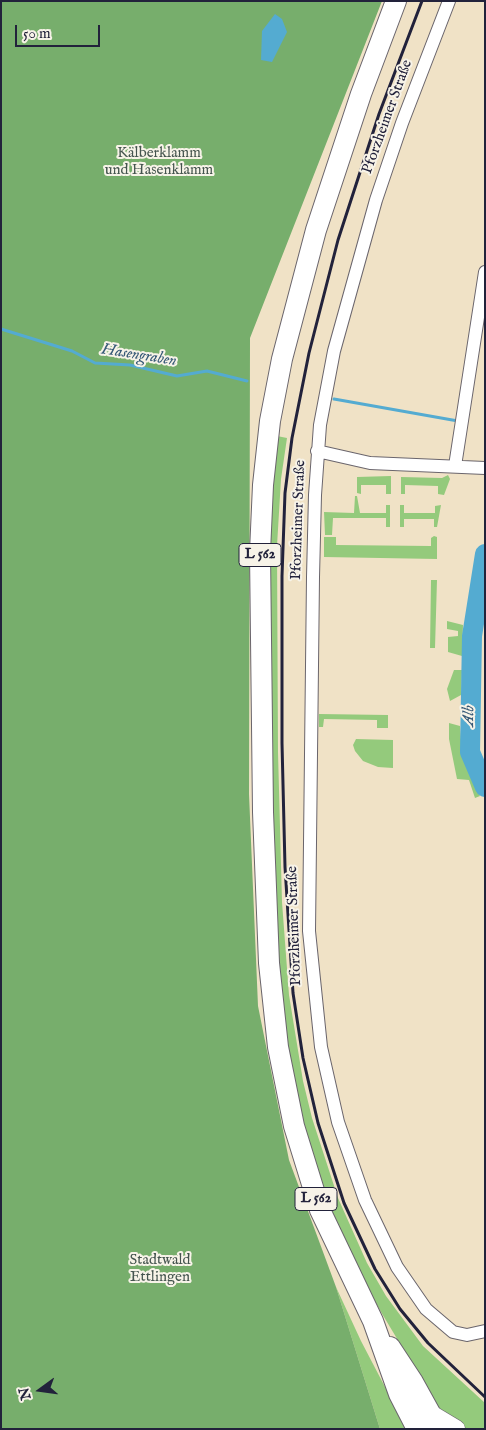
<!DOCTYPE html>
<meta charset="utf-8">
<style>
body{margin:0}
#map{position:relative;width:486px;height:1430px;overflow:hidden;background:#f0e2c6;font-family:"IM FELL English",serif}
canvas{display:block}
.frame{position:absolute;inset:0;border:2px solid #22223b;pointer-events:none}
.north{position:absolute;left:15px;top:1365px;width:50px;height:50px;-webkit-text-stroke:4px #f7f3e8;paint-order:stroke;rotate:256deg;font-size:14px;font-weight:700;line-height:20px;text-align:center;color:#22223b}
.north::after{content:'';display:block;margin:auto;width:18px;height:22px;background:#22223b;clip-path:polygon(50% 0,100% 100%,50% 72%,0 100%)}
.scale{position:absolute;left:15px;top:25px;width:85px;height:22px;box-sizing:border-box;border:2px solid #22223b;border-top:0;padding-left:6px;font-size:15px;line-height:18px;white-space:nowrap;color:#22223b;-webkit-text-stroke:4px #f7f3e8;paint-order:stroke}
</style>
<div id="map">
<canvas width="486" height="1430"></canvas>
<div class="frame"></div>
<div class="north">N</div>
<div class="scale">50 m</div>
</div>
<script>
const g = document.querySelector('canvas').getContext('2d');
g.lineJoin = 'round';
function fill(path, color) {
  g.fillStyle = color;
  g.fill(path, 'evenodd');
}
function shape(rows) {
  const path = new Path2D();
  for (const r of rows) {
    path.moveTo(r[0], r[1]);
    for (let i = 2; i < r.length; i += 2) path.lineTo(r[i], r[i + 1]);
  }
  return path;
}
function trace(path, color, width, dash) {
  g.strokeStyle = color;
  g.lineWidth = width;
  g.lineCap = dash ? 'butt' : 'round';
  g.setLineDash(dash || []);
  g.stroke(path);
}
function label(font, color, halo, rows, align = 'center') {
  g.font = font + ' "IM FELL English",serif';
  g.lineWidth = 4;
  g.setLineDash([]);
  g.textBaseline = 'middle';
  g.strokeStyle = halo;
  g.fillStyle = color;
  for (const [text, x, y, turn = 0] of rows) {
    g.save();
    g.translate(x, y);
    g.rotate((+turn || 0) * Math.PI / 180);
    g.textAlign = isNaN(turn) ? turn : align;
    if (halo) g.strokeText(text, 0, 0);
    g.fillText(text, 0, 0);
    g.restore();
  }
}
const green = shape([
 [277,436,287,438,281,479,277,546,278,752,282,902,289,995,303,1081,312,1118,338,1198,367,1263,386,1296,423,1346,485,1403,485,1429,468,1429,460,1426,438,1407,381,1312,348,1253,324,1198,296,1102,280,996,275,906,270,687,271,516],
 [448,475,450,479,444,495,438,494,438,486,405,485,405,494,401,494,401,477,442,478],
 [391,476,391,494,386,494,386,485,361,485,361,494,357,493,357,477],
 [355,496,357,496,360,513,386,513,386,505,390,505,390,527,386,527,386,518,333,518,332,535,325,535,324,512,354,513],
 [400,505,404,505,404,513,435,513,435,506,441,505,437,527,434,527,434,519,404,519,404,527,400,527],
 [434,536,437,537,437,559,324,557,324,537,336,537,336,545,431,546,431,538],
 [431,580,437,580,435,648,430,648],
 [447,621,463,625,462,656,448,652,448,637,458,636,458,631,447,629],
 [454,670,462,670,461,695,450,701,447,689],
 [319,714,388,715,388,728,377,728,377,720,324,719,323,727,319,727],
 [449,723,460,726,462,755,480,796,475,798,469,780,457,779,449,739],
 [356,739,393,740,393,768,378,767,363,761,355,751,353,745],
 [336,1287,361,1341,407,1429,380,1429]
]);
const forest = shape([
 [1,1,382,1,250,338,249,794,258,1006,289,1160,336,1287,380,1429,1,1429]
]);
const water = shape([
 [275,14,282,19,287,32,272,62,261,60,262,31]
]);
const stream = shape([
 [1,329,72,351,95,363,130,365,177,376,207,371,247,381],
 [334,399,458,421]
]);
const canal = shape([
 [481,779,485,777]
]);
const river = shape([
 [485,554,472,636,470,752,485,787]
]);
const street = shape([
 [449,1,402,123,376,200,334,351,320,425,315,495,313,577,309,931,321,1047,338,1122,365,1200,397,1267,426,1309,453,1332,467,1335,485,1331],
 [317,451,370,463,485,468],
 [455,466,485,272]
]);
const secondary = shape([
 [431,1414,456,1429]
]);
const primary = shape([
 [396,1,361,94,316,230,282,359,270,421,263,485,260,552,263,812,269,963,278,1047,294,1126,320,1210,373,1321,399,1394,417,1429],
 [390,1347,413,1382,439,1429]
]);
const rail = shape([
 [422,1,379,114,338,240,309,353,292,438,285,493,282,576,282,743,285,867,293,993,303,1058,318,1123,344,1203,375,1269,400,1309,428,1343,485,1397]
]);
const shields = [
 [260,555,42],
 [316,1199,42]
];
const shieldNames = [
 ["L 562",260,555],
 ["L 562",316,1199]
];
const streetNames = [
 ["Pforzheimer Straße",388,117,-70],
 ["Pforzheimer Straße",299,520,-88],
 ["Pforzheimer Straße",295,926,-92]
];
const parkNames = [
 ["Kälberklamm",159,154],
 ["und Hasenklamm",159,171],
 ["Stadtwald",160,1261],
 ["Ettlingen",160,1278]
];
const waterNames = [
 ["Hasengraben",139,356,9],
 ["Alb",470,716,-89]
];
fill(green, '#94ca7c');
fill(forest, '#77ae6c');
fill(water, '#54abd1');
trace(stream, '#54abd1', 3);
trace(canal, '#54abd1', 11);
trace(river, '#54abd1', 20);
trace(street, '#6a656c', 14);
trace(secondary, '#6a656c', 19);
trace(primary, '#6a656c', 22);
trace(street, '#fff', 12);
trace(secondary, '#fff', 18);
trace(primary, '#fff', 20);
trace(rail, '#22223b', 3);
for (const [x, y, w] of shields) {
  const box = new Path2D();
  box.roundRect(x - w / 2, y - 11.5, w, 23, 4);
  g.fillStyle = '#f7f3e8';
  g.fill(box);
  trace(box, '#22223b', 1);
}
label('bold 14px', '#22223b', null, shieldNames);
label('15px', '#22223b', '#f7f3e8', streetNames);
label('15px', '#44544e', '#f7f3e8', parkNames);
label('italic 16px', '#365977', '#f7f3e8', waterNames);
</script>
